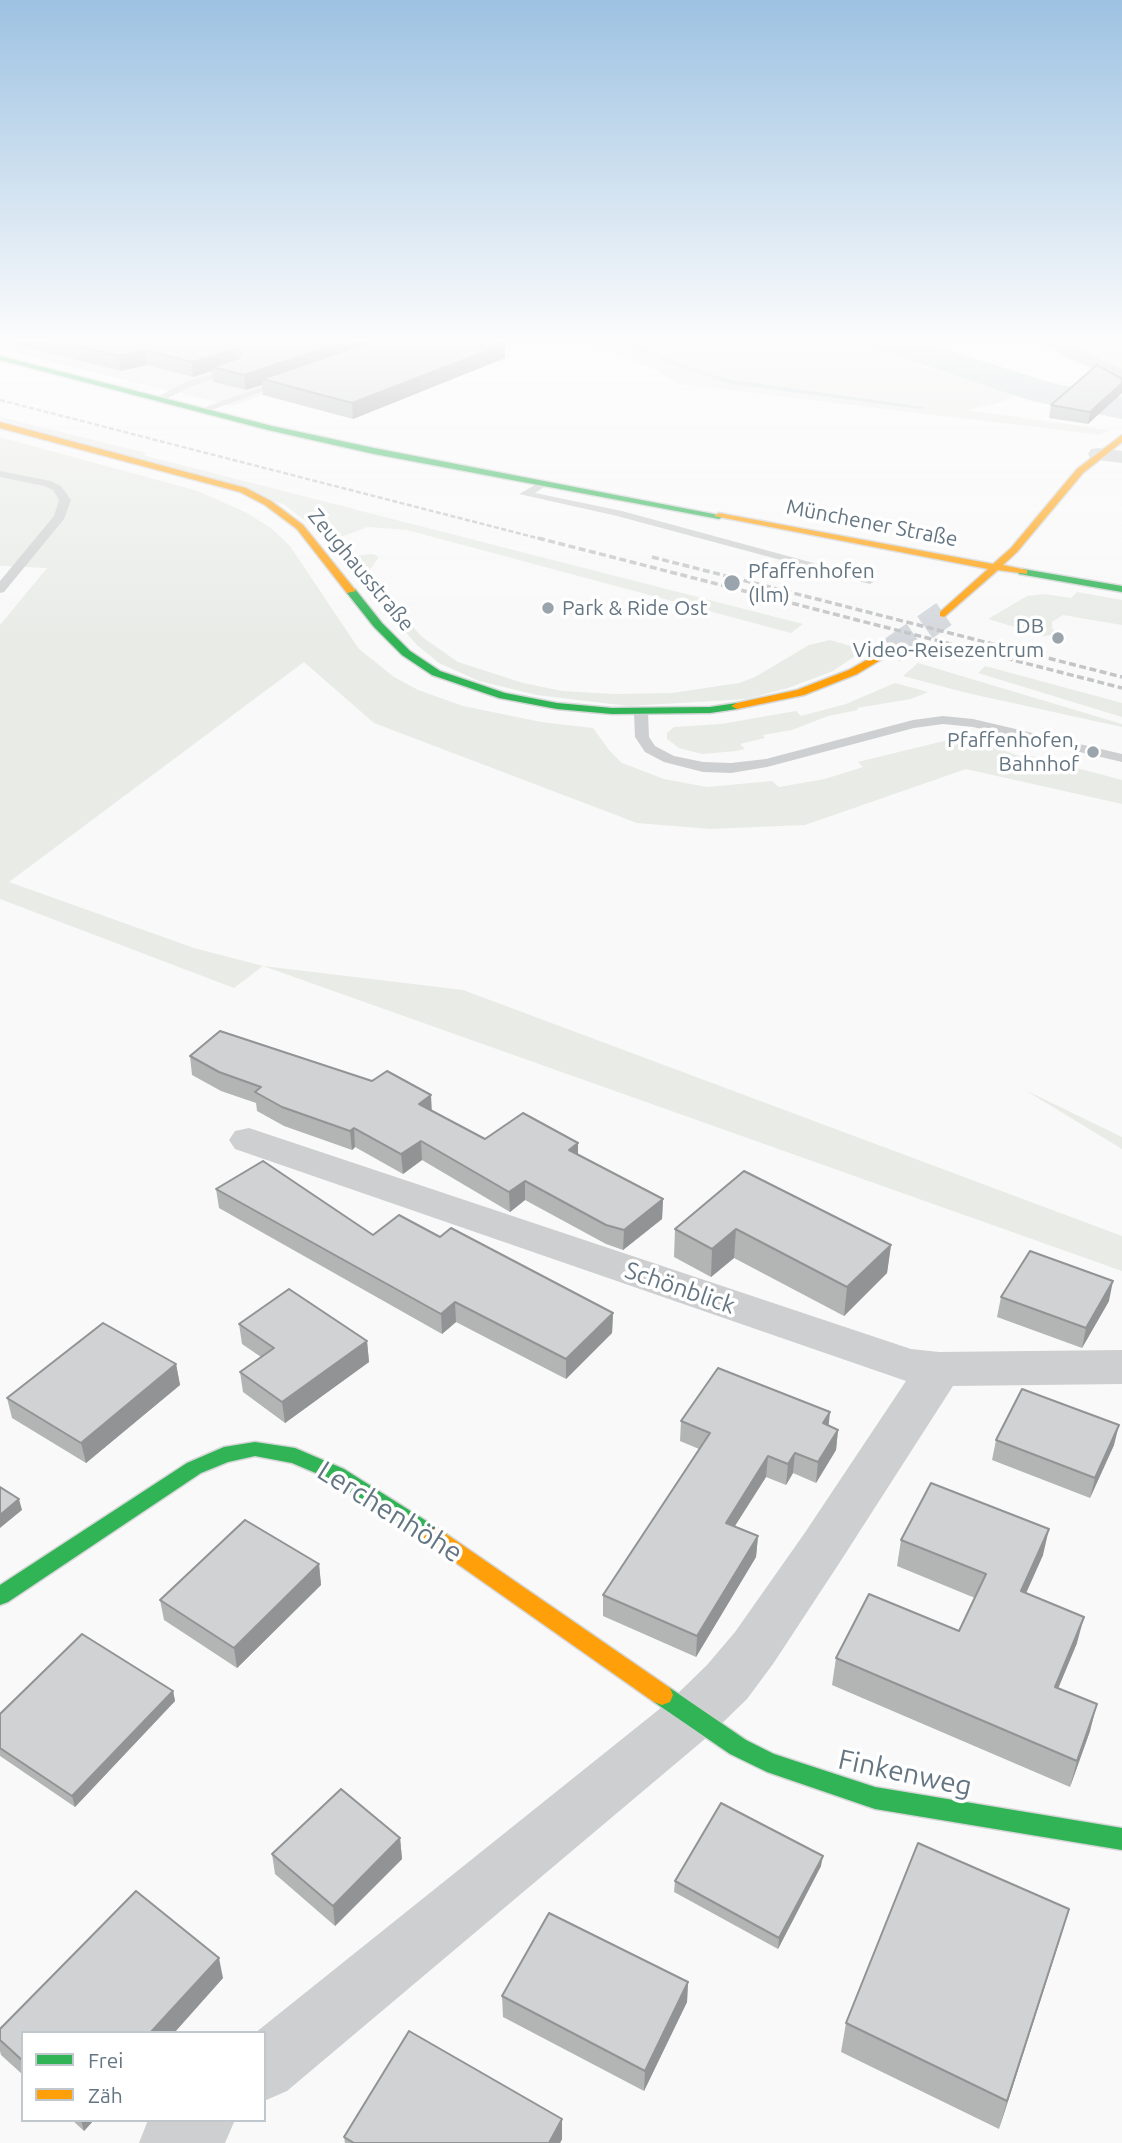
<!DOCTYPE html>
<meta charset="utf-8">
<style>
body{margin:0}
#map{position:relative;width:1122px;height:2143px;overflow:hidden;background:#f9f9f9;font-family:Ubuntu,sans-serif}
canvas{display:block}
.legend{position:absolute;left:21px;top:2031px;width:245px;height:91px;box-sizing:border-box;background:#fff;border:2px solid #c1c8cd;margin:0;padding:9px 12px;list-style:none;font-size:21px;color:#657683}
.legend li{display:flex;align-items:center;gap:14px;height:35px}
.legend b{width:35px;border:2px solid #c1c8cd}
</style>
<div id="map">
<canvas width="1122" height="2143"></canvas>
<ul class="legend">
<li><b style="height:9px;background:#30b455"></b>Frei</li>
<li><b style="height:9px;background:#ff9f0a"></b>Zäh</li>
</ul>
</div>
<script>
const g = document.querySelector('canvas').getContext('2d');
g.lineJoin = 'round';
function fill(path, color) {
  g.fillStyle = color;
  g.fill(path, 'evenodd');
}
function shape(rows) {
  const path = new Path2D();
  for (const r of rows) {
    path.moveTo(r[0], r[1]);
    for (let i = 2; i < r.length; i += 2) path.lineTo(r[i], r[i + 1]);
  }
  return path;
}
function trace(path, color, width, dash) {
  g.strokeStyle = color;
  g.lineWidth = width;
  g.lineCap = dash ? 'butt' : 'round';
  g.setLineDash(dash || []);
  g.stroke(path);
}
function label(font, color, halo, rows, align = 'center') {
  g.font = font + ' Ubuntu,sans-serif';
  g.lineWidth = 7;
  g.setLineDash([]);
  g.textBaseline = 'middle';
  g.strokeStyle = halo;
  g.fillStyle = color;
  for (const [text, x, y, turn = 0] of rows) {
    g.save();
    g.translate(x, y);
    g.rotate((+turn || 0) * Math.PI / 180);
    g.textAlign = isNaN(turn) ? turn : align;
    if (halo) g.strokeText(text, 0, 0);
    g.fillText(text, 0, 0);
    g.restore();
  }
}
const built = shape([
 [0,341,420,341,232,406,0,349]
]);
const green = shape([
 [583,341,859,341,924,367,1018,394,998,403,969,410,1109,430,1100,435,679,384,650,367],
 [867,341,895,341,894,347,961,371,1032,392,1100,406,1029,394,954,373],
 [1047,341,1122,341,1122,372,1070,348],
 [0,417,147,453,143,455,803,624,791,633,407,530,368,527,327,542,307,522,283,504,0,419],
 [0,437,198,491,247,513,271,528,290,546,359,649,394,677,418,690,463,706,541,722,593,728,609,750,622,763,664,779,707,787,772,781,779,787,825,779,863,767,858,762,956,738,974,740,1022,757,1031,756,1122,780,1122,804,966,769,805,825,711,829,637,823,374,723,304,662,9,882,194,948,263,966,463,990,1122,1236,1122,1271,263,966,234,988,0,899,0,625,47,568,0,566],
 [373,554,379,557,371,568,369,578,422,637,458,662,523,683,562,691,614,694,672,693,739,683,755,677,809,645,830,640,864,650,833,671,788,688,747,699,628,706,537,695,479,681,439,663,417,645,339,557],
 [1077,592,1122,600,1122,625,1063,615,1052,622,1052,628,1057,634,1044,636,988,619,1027,596,1044,594,1071,598],
 [918,663,1122,724,1122,727,967,693,903,676],
 [985,666,1122,703,1122,717,978,673],
 [895,683,928,692,911,699,857,708,858,710,828,716,792,730,763,735,765,738,740,744,745,749,736,751,702,754,679,748,667,739,667,733,674,727,721,724,796,711,801,716,846,704],
 [1025,1090,1122,1137,1122,1149]
]);
const stream = shape([
 [620,341,627,341,686,366,732,380,924,407,921,409,731,384,682,368,620,341]
]);
const river = shape([
 [867,341,918,341,1052,383,1122,397,1122,419,1032,401,872,348,867,341]
]);
const secondaryTunnel = shape([
 [892,650,944,614]
]);
const lane = shape([
 [6,341,22,341,0,348,0,342,6,341],
 [1035,341,1048,341,1070,349,1065,352,1035,341],
 [236,366,241,369,239,371,192,386,162,401,153,399,186,382,236,366],
 [284,379,292,381,206,412,197,410,284,379],
 [0,471,51,481,61,486,71,500,64,519,4,592,0,593,0,581,54,516,59,500,53,490,44,486,0,477,0,471],
 [544,480,550,483,535,493,622,511,876,580,870,584,617,516,519,494,544,480],
 [641,709,648,713,649,737,655,746,674,756,703,762,731,763,766,759,913,720,943,716,973,719,1122,754,1122,762,973,727,943,724,914,728,767,767,731,773,703,772,664,762,645,752,635,737,634,713,641,709]
]);
const street = shape([
 [1065,343,1122,369,1122,382,1058,353,1056,349,1065,343],
 [1099,448,1122,451,1122,463,1091,459,1088,454,1091,449,1099,448],
 [249,1128,911,1349,939,1352,1122,1350,1122,1384,953,1386,840,1562,773,1664,747,1699,712,1733,287,2091,264,2101,264,2033,255,2033,672,1699,707,1665,735,1632,804,1534,906,1381,235,1149,229,1140,235,1131,249,1128],
 [148,2120,235,2120,225,2143,139,2143,148,2120]
]);
const fast = shape([
 [0,356,272,426,374,448,724,516,719,519,374,454,268,430,0,360,0,356],
 [1023,569,1122,586,1122,592,1019,574,1018,572,1023,569],
 [347,589,355,589,382,623,410,651,440,671,505,693,557,703,612,708,710,707,737,703,743,706,737,709,710,713,612,714,557,709,499,698,432,675,402,655,374,627,347,593,347,589],
 [255,1442,295,1448,344,1469,439,1529,443,1535,439,1541,432,1543,425,1541,330,1479,292,1463,255,1456,228,1462,201,1473,8,1602,0,1605,0,1585,187,1463,224,1447,255,1442],
 [662,1685,670,1688,746,1740,774,1754,875,1787,1122,1828,1122,1850,875,1809,767,1772,730,1754,654,1702,651,1695,654,1688,662,1685]
]);
const slow = shape([
 [0,422,246,488,271,501,303,525,356,591,347,593,297,529,265,505,240,492,0,428,0,422],
 [1122,435,1122,442,1083,473,1017,552,1003,565,1027,570,1027,574,998,570,944,617,940,616,940,612,988,569,714,516,719,513,993,564,1011,548,1077,469,1122,435],
 [888,648,897,650,857,674,804,695,737,709,731,706,737,703,797,690,849,670,888,648],
 [432,1527,439,1529,670,1688,673,1695,670,1702,662,1705,654,1702,425,1541,421,1535,425,1529,432,1527]
]);
const railFar1 = shape([
 [0,400,545,540]
]);
const rail = shape([
 [538,538,1122,688],
 [652,557,1122,677]
]);
const wall = shape([
 [17,341,491,341,505,358,353,419,263,395,262,385,246,390,213,382,212,371,193,377,147,365,121,371,18,345],
 [1122,379,1088,424,1049,418,1051,405],
 [190,1056,432,1111,485,1139,578,1143,578,1155,663,1199,662,1219,623,1250,606,1244,525,1200,510,1212,422,1160,403,1174,355,1147,352,1150,284,1126,257,1111,256,1103,221,1091,192,1075],
 [744,1171,891,1245,887,1273,844,1316,734,1258,711,1277,674,1257,675,1229],
 [216,1189,373,1235,440,1237,613,1313,612,1333,566,1379,456,1322,442,1334,219,1208],
 [1001,1297,1109,1301,1082,1348,997,1317],
 [239,1324,367,1341,369,1362,285,1423,243,1392,240,1372,261,1357,242,1344],
 [176,1364,180,1385,86,1463,12,1418,7,1398],
 [681,1421,829,1426,838,1430,836,1450,816,1483,793,1473,786,1485,766,1477,735,1526,758,1536,756,1557,696,1657,603,1616,603,1595,699,1449,680,1441],
 [996,1440,1114,1445,1090,1498,992,1460],
 [901,1540,1043,1555,1026,1593,1077,1643,1058,1688,1090,1731,1070,1787,832,1685,836,1658,959,1631,975,1598,897,1566],
 [319,1564,321,1585,237,1668,164,1620,160,1600],
 [173,1691,175,1701,75,1807,0,1756,0,1714],
 [400,1838,402,1859,335,1926,275,1874,272,1854],
 [821,1866,778,1949,674,1892,675,1881],
 [1060,1939,999,2129,841,2052,846,2023],
 [223,1978,174,2033,23,2033,23,2075,1,2055,0,2051,0,2029],
 [688,1982,687,2002,644,2091,503,2017,502,1996],
 [562,2119,562,2139,560,2143,345,2143,344,2137],
 [72,2120,94,2120,84,2131]
]);
const shadedWall = shape([
 [345,341,388,341,262,379,262,385,246,390,244,375],
 [505,344,505,358,353,419,352,403],
 [236,349,237,364,212,367,212,371,193,377,192,362],
 [145,350,147,365,121,371,119,356],
 [1122,383,1122,393,1088,424,1090,412],
 [431,1095,432,1114,419,1104],
 [354,1128,355,1147,352,1150,350,1131],
 [421,1141,422,1160,403,1174,401,1154],
 [578,1143,578,1163,569,1150],
 [525,1181,525,1200,510,1212,509,1192],
 [663,1199,662,1219,623,1250,624,1230],
 [736,1229,734,1258,711,1277,712,1249],
 [891,1245,887,1273,844,1316,847,1287],
 [1113,1281,1109,1301,1082,1348,1086,1328],
 [455,1302,456,1322,442,1334,441,1314],
 [613,1313,612,1333,566,1379,566,1359],
 [367,1341,369,1362,285,1423,282,1402],
 [176,1364,180,1385,86,1463,81,1443],
 [830,1412,828,1432,823,1423],
 [1119,1425,1114,1445,1090,1498,1095,1478],
 [838,1430,836,1450,816,1483,818,1462],
 [795,1453,793,1473,786,1485,788,1464],
 [768,1456,766,1477,724,1543,726,1523],
 [19,1499,22,1510,0,1528,0,1515],
 [1049,1529,1043,1555,1015,1618,1021,1591],
 [758,1536,756,1557,696,1657,697,1636],
 [319,1564,321,1585,237,1668,234,1648],
 [1084,1617,1077,1643,1048,1713,1055,1687],
 [173,1691,175,1701,75,1807,72,1796],
 [1097,1704,1090,1731,1070,1787,1077,1761],
 [400,1838,402,1859,335,1926,333,1906],
 [823,1856,821,1866,778,1949,779,1938],
 [1069,1909,1060,1939,999,2129,1007,2101],
 [219,1958,223,1978,174,2033,150,2033],
 [688,1982,687,2002,644,2091,645,2071],
 [562,2119,562,2139,560,2143,549,2143],
 [81,2120,94,2120,84,2131]
]);
const building = shape([
 [56,341,345,341,244,375,212,367,239,358,242,354,236,349,192,362,145,350,119,356,56,341],
 [374,341,491,341,505,344,352,403,262,379,374,341],
 [1097,365,1122,379,1122,383,1090,412,1051,405,1097,365],
 [220,1031,372,1081,387,1071,431,1095,419,1104,485,1139,523,1113,578,1143,569,1150,663,1199,624,1230,606,1225,525,1181,509,1192,421,1141,401,1154,354,1128,350,1131,282,1107,255,1092,261,1087,219,1072,190,1056,220,1031],
 [263,1161,373,1235,399,1215,440,1237,451,1228,613,1313,566,1359,455,1302,441,1314,216,1189,263,1161],
 [744,1171,891,1245,847,1287,736,1229,712,1249,675,1229,744,1171],
 [1030,1251,1113,1281,1086,1328,1001,1297,1030,1251],
 [289,1289,367,1341,282,1402,240,1372,274,1348,239,1324,289,1289],
 [103,1323,176,1364,81,1443,7,1398,103,1323],
 [718,1368,830,1412,823,1423,838,1430,818,1462,795,1453,788,1464,768,1456,726,1523,758,1536,697,1636,603,1595,710,1433,681,1421,718,1368],
 [1022,1389,1119,1425,1095,1478,996,1440,1022,1389],
 [931,1483,1049,1529,1021,1591,1084,1617,1055,1687,1097,1704,1077,1761,836,1658,869,1594,959,1631,986,1574,901,1540,931,1483],
 [0,1487,19,1499,0,1515,0,1487],
 [245,1520,319,1564,234,1648,160,1600,245,1520],
 [82,1634,173,1691,72,1796,0,1748,0,1714,82,1634],
 [341,1789,400,1838,333,1906,272,1854,341,1789],
 [721,1803,823,1856,779,1938,675,1881,721,1803],
 [918,1843,1069,1909,1007,2101,846,2023,918,1843],
 [136,1891,219,1958,150,2033,23,2033,23,2061,0,2040,0,2029,136,1891],
 [549,1913,688,1982,645,2071,502,1996,549,1913],
 [409,2031,562,2119,549,2143,354,2143,344,2137,409,2031]
]);
const markers = [
 [732,583,9,"#99a4ac"],
 [548,608,7,"#99a4ac"],
 [1058,638,7,"#99a4ac"],
 [1093,752,7,"#99a4ac"]
];
const farStreetnames = [
 ["Münchener Straße",872,523,11],
 ["Zeughausstraße",361,570,50]
];
const farPoinames = [
 ["Pfaffenhofen",748,571],
 ["(Ilm)",748,595],
 ["Park & Ride Ost",562,608],
 ["DB",1044,626,"right"],
 ["Video-Reisezentrum",1044,650,"right"],
 ["Pfaffenhofen,",1079,740,"right"],
 ["Bahnhof",1079,764,"right"]
];
const streetNames = [
 ["Schönblick",680,1288,19]
];
const nearStreetnames = [
 ["Lerchenhöhe",390,1512,32],
 ["Finkenweg",905,1773,12]
];
fill(built, '#e8e9e9');
fill(green, '#e8ebe6');
fill(stream, '#ced6d9');
fill(river, '#ced6d9');
trace(secondaryTunnel, '#d4d8dc', 27, [27, 13]);
trace(fast, '#d5d6d7', 3);
trace(slow, '#d5d6d7', 3);
fill(lane, '#cecfd0');
fill(street, '#cecfd0');
fill(fast, '#30b455');
fill(slow, '#ff9f0a');
trace(railFar1, '#c3c5c6', 2.5, [5, 2.5]);
trace(rail, '#c3c5c6', 3.5, [7, 3.5]);
fill(wall, '#b3b5b5');
fill(shadedWall, '#929394');
fill(building, '#d0d2d3');
trace(building, '#929394', 2);
const sky = g.createLinearGradient(0, 0, 0, 641);
sky.addColorStop(0, '#9dc2e2');
sky.addColorStop(0.53, '#fcfcfc');
sky.addColorStop(1, '#fcfcfc00');
g.fillStyle = sky;
g.fillRect(0, 0, 1122, 641);
for (const [x, y, r, color] of markers) {
  const dot = new Path2D();
  dot.arc(x, y, r, 0, 2 * Math.PI);
  g.fillStyle = color;
  g.fill(dot);
  trace(dot, '#fff', 2.5);
}
label('21px', '#657683', '#fff', farStreetnames);
label('21px', '#657683', '#fff', farPoinames, 'left');
label('24px', '#657683', '#fff', streetNames);
label('28px', '#657683', '#fff', nearStreetnames);
</script>
